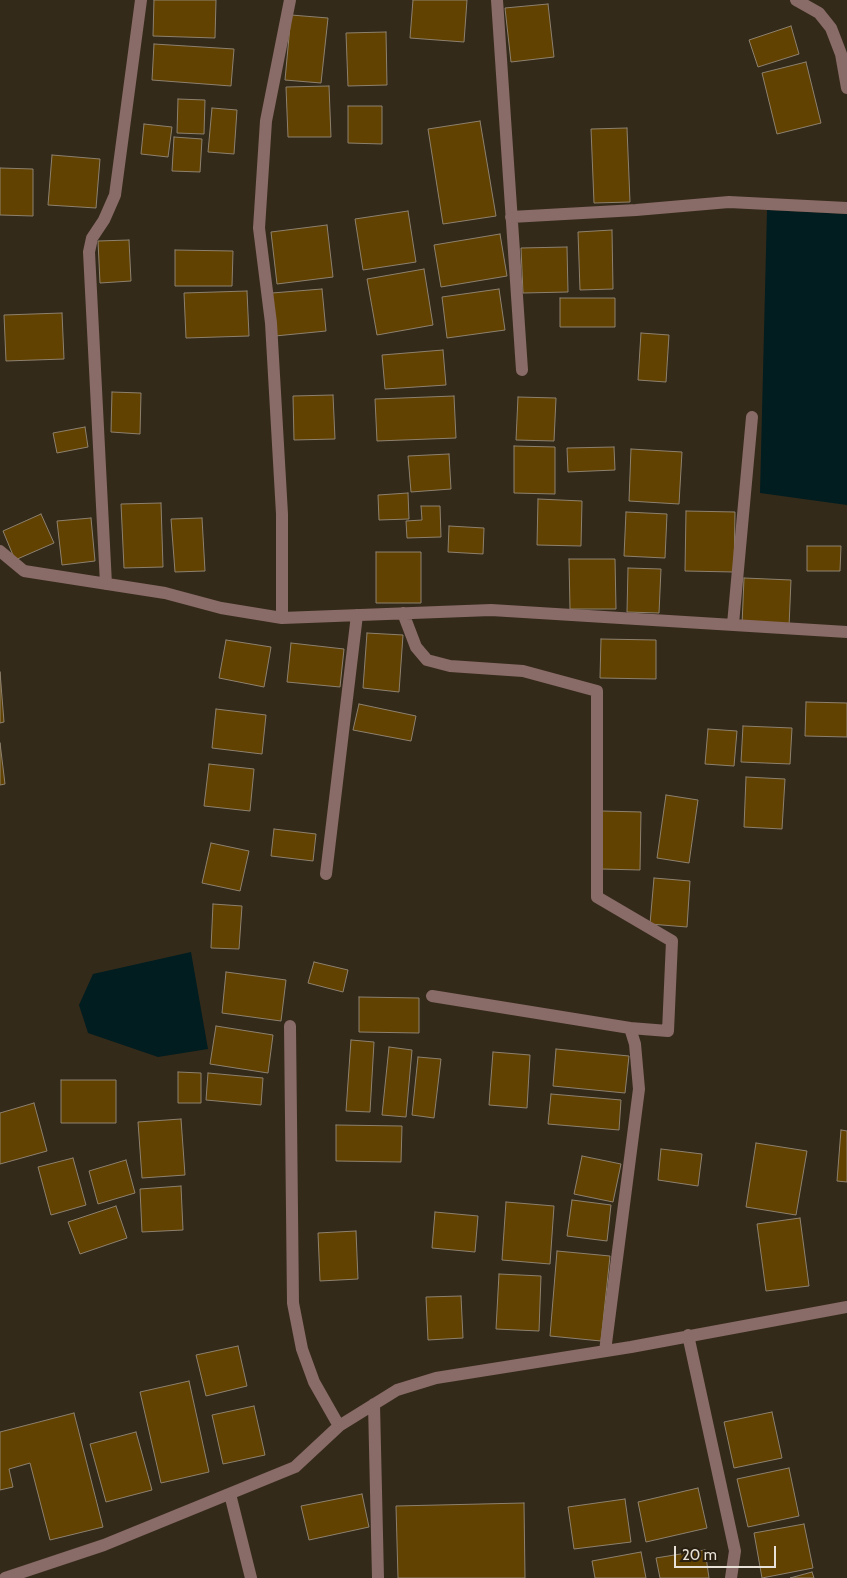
<!DOCTYPE html>
<style>
body{margin:0}
#map{position:relative;width:847px;height:1578px;overflow:hidden;background:#342a1a;font-family:Cabin,sans-serif}
canvas{display:block}
.scale{position:absolute;left:674px;top:1546px;width:102px;height:22px;box-sizing:border-box;border:2px solid #e8e1d7;border-top:0;padding-left:6px;font-size:15px;line-height:18px;white-space:nowrap;color:#e8e1d7;-webkit-text-stroke:4px #2a2011;paint-order:stroke}
</style>
<div id="map">
<canvas width="847" height="1578"></canvas>
<div class="scale">20 m</div>
</div>
<script>
const g = document.querySelector('canvas').getContext('2d');
g.lineJoin = 'round';
function fill(path, color) {
  g.fillStyle = color;
  g.fill(path, 'evenodd');
}
function shape(rows) {
  const path = new Path2D();
  for (const r of rows) {
    path.moveTo(r[0], r[1]);
    for (let i = 2; i < r.length; i += 2) path.lineTo(r[i], r[i + 1]);
  }
  return path;
}
function trace(path, color, width, dash) {
  g.strokeStyle = color;
  g.lineWidth = width;
  g.lineCap = dash ? 'butt' : 'round';
  g.setLineDash(dash || []);
  g.stroke(path);
}
const water = shape([
 [767,210,847,214,847,505,760,493],
 [191,952,208,1049,158,1057,88,1033,79,1005,93,974]
]);
const building = shape([
 [154,0,216,0,215,38,153,36,154,0],
 [413,0,467,0,464,42,410,38,413,0],
 [548,4,554,57,511,62,505,8,548,4],
 [291,15,328,18,321,83,285,80,291,15],
 [791,26,799,54,758,67,749,40,791,26],
 [386,32,387,85,348,86,346,33,386,32],
 [154,44,234,49,231,86,152,80,154,44],
 [806,62,821,123,777,134,762,73,806,62],
 [329,86,331,137,288,137,286,87,329,86],
 [178,99,205,100,204,134,177,133,178,99],
 [348,106,382,106,382,144,348,143,348,106],
 [212,108,237,110,234,154,208,152,212,108],
 [480,121,496,216,443,224,428,129,480,121],
 [144,124,172,127,168,157,141,154,144,124],
 [627,128,630,202,594,203,591,129,627,128],
 [174,137,202,139,200,172,172,171,174,137],
 [52,155,100,159,96,208,48,205,52,155],
 [0,168,33,169,33,216,0,215,0,168],
 [408,211,416,262,363,270,355,219,408,211],
 [327,225,333,277,277,284,271,232,327,225],
 [612,230,613,289,580,290,578,232,612,230],
 [500,234,507,276,441,287,434,245,500,234],
 [129,240,131,281,100,283,98,241,129,240],
 [567,247,568,292,523,293,521,248,567,247],
 [175,250,233,251,232,286,175,286,175,250],
 [424,269,433,325,377,335,367,279,424,269],
 [322,289,326,331,275,336,272,293,322,289],
 [499,289,505,330,447,338,442,297,499,289],
 [247,291,249,336,186,338,184,293,247,291],
 [560,298,615,298,615,327,560,327,560,298],
 [62,313,64,359,6,361,4,315,62,313],
 [641,333,669,335,666,382,638,380,641,333],
 [443,350,446,385,385,389,382,355,443,350],
 [112,392,141,393,140,434,111,432,112,392],
 [333,395,335,439,294,440,293,396,333,395],
 [454,396,456,438,377,441,375,399,454,396],
 [518,397,556,398,554,441,516,440,518,397],
 [85,427,88,447,57,453,53,433,85,427],
 [514,446,555,447,555,494,514,493,514,446],
 [614,447,615,470,568,472,567,448,614,447],
 [631,449,682,452,679,504,629,501,631,449],
 [449,454,451,489,411,492,408,456,449,454],
 [408,493,409,519,379,520,378,495,408,493],
 [538,499,582,501,581,546,537,545,538,499],
 [161,503,163,567,124,568,121,504,161,503],
 [421,506,440,506,441,537,407,538,406,521,422,520,421,506],
 [686,511,735,512,734,572,685,571,686,511],
 [626,512,667,514,665,558,624,556,626,512],
 [41,514,54,543,15,560,3,531,41,514],
 [91,518,95,561,62,565,57,521,91,518],
 [202,518,205,571,175,572,171,519,202,518],
 [449,526,484,528,483,554,448,552,449,526],
 [807,546,841,546,840,571,807,571,807,546],
 [376,552,421,552,421,603,376,603,376,552],
 [569,559,615,559,616,609,570,609,569,559],
 [628,568,661,569,659,613,627,612,628,568],
 [744,578,791,580,789,627,742,625,744,578],
 [367,633,403,635,399,692,363,688,367,633],
 [601,639,656,640,656,679,600,678,601,639],
 [226,640,271,647,264,687,219,678,226,640],
 [291,643,344,649,340,687,287,682,291,643],
 [0,672,4,722,0,723,0,672],
 [806,702,847,703,847,737,805,736,806,702],
 [359,704,416,716,411,741,353,730,359,704],
 [216,709,266,715,262,754,212,748,216,709],
 [743,726,792,728,790,764,741,762,743,726],
 [708,729,737,731,734,766,705,764,708,729],
 [0,743,5,784,0,785,0,743],
 [209,764,254,769,250,811,204,806,209,764],
 [746,777,785,779,782,829,744,827,746,777],
 [666,795,698,800,689,863,657,858,666,795],
 [602,811,641,812,640,870,602,869,602,811],
 [274,829,316,834,313,861,271,856,274,829],
 [211,843,249,851,240,891,202,883,211,843],
 [654,878,690,881,687,927,650,924,654,878],
 [213,904,242,906,239,949,211,948,213,904],
 [314,962,348,970,343,992,308,983,314,962],
 [226,972,286,980,281,1021,222,1013,226,972],
 [359,997,419,998,419,1033,359,1032,359,997],
 [216,1026,273,1035,268,1073,210,1064,216,1026],
 [351,1040,374,1042,370,1112,346,1111,351,1040],
 [389,1047,412,1050,406,1117,382,1115,389,1047],
 [556,1049,629,1056,625,1093,553,1086,556,1049],
 [493,1052,530,1055,527,1108,489,1105,493,1052],
 [418,1057,441,1059,434,1118,412,1115,418,1057],
 [178,1072,201,1073,201,1103,178,1103,178,1072],
 [208,1073,263,1078,261,1105,206,1100,208,1073],
 [61,1080,116,1080,116,1123,61,1123,61,1080],
 [551,1094,621,1100,619,1130,548,1124,551,1094],
 [34,1103,47,1151,0,1164,0,1113,34,1103],
 [181,1119,185,1175,142,1178,138,1122,181,1119],
 [336,1125,402,1126,401,1162,336,1161,336,1125],
 [841,1130,847,1131,847,1182,837,1181,841,1130],
 [756,1143,807,1151,796,1215,746,1207,756,1143],
 [661,1149,702,1154,698,1186,658,1180,661,1149],
 [582,1156,621,1164,613,1202,574,1194,582,1156],
 [73,1158,86,1205,51,1215,38,1167,73,1158],
 [126,1160,135,1193,98,1204,89,1171,126,1160],
 [181,1186,183,1230,142,1232,140,1189,181,1186],
 [572,1200,611,1205,607,1241,567,1236,572,1200],
 [506,1202,554,1206,550,1264,502,1260,506,1202],
 [116,1206,127,1238,80,1254,68,1222,116,1206],
 [435,1212,478,1216,475,1252,432,1248,435,1212],
 [800,1218,809,1286,766,1291,757,1224,800,1218],
 [356,1231,358,1279,320,1281,318,1233,356,1231],
 [557,1251,610,1256,601,1341,550,1336,557,1251],
 [499,1274,541,1276,539,1331,496,1329,499,1274],
 [461,1296,463,1338,428,1340,426,1297,461,1296],
 [238,1346,247,1386,206,1396,196,1355,238,1346],
 [189,1381,209,1472,161,1483,140,1392,189,1381],
 [254,1406,265,1455,223,1464,212,1415,254,1406],
 [772,1412,782,1458,734,1468,724,1422,772,1412],
 [74,1413,103,1527,50,1540,30,1463,9,1469,13,1487,0,1490,0,1432,74,1413],
 [136,1432,152,1490,106,1502,90,1444,136,1432],
 [789,1468,799,1516,748,1527,737,1479,789,1468],
 [698,1488,707,1528,646,1542,638,1502,698,1488],
 [362,1494,369,1527,309,1540,301,1506,362,1494],
 [625,1499,631,1542,574,1549,568,1507,625,1499],
 [524,1503,525,1578,398,1578,396,1506,524,1503],
 [804,1524,813,1568,762,1578,754,1533,804,1524],
 [705,1550,709,1578,660,1578,656,1558,705,1550],
 [641,1552,646,1578,595,1578,592,1561,641,1552],
 [812,1572,814,1578,790,1578,812,1572]
]);
const minor = shape([
 [497,0,522,370],
 [796,0,819,13,831,28,841,54,847,88],
 [511,217,636,210,729,202,847,208],
 [0,551,24,571,165,593,221,608,282,618,491,610,847,632],
 [106,584,89,252,92,238,104,220,115,195,141,0],
 [403,613,416,647,427,660,450,666,523,671,597,691,597,897,672,941,668,1031,630,1028],
 [282,618,282,514,271,323,259,228,266,121,290,0],
 [733,624,752,417],
 [326,874,357,615],
 [432,996,630,1028,635,1044,639,1089,605,1351],
 [290,1026,293,1303,302,1349,314,1382,339,1426],
 [688,1335,735,1551,731,1578],
 [374,1404,378,1578],
 [230,1494,251,1578],
 [5,1578,104,1545,295,1467,339,1426,397,1390,436,1378,631,1347,847,1307]
]);
fill(water, '#011d20');
fill(building, '#624200');
trace(building, '#8d816e', 1);
trace(minor, '#896b67', 12);
</script>
